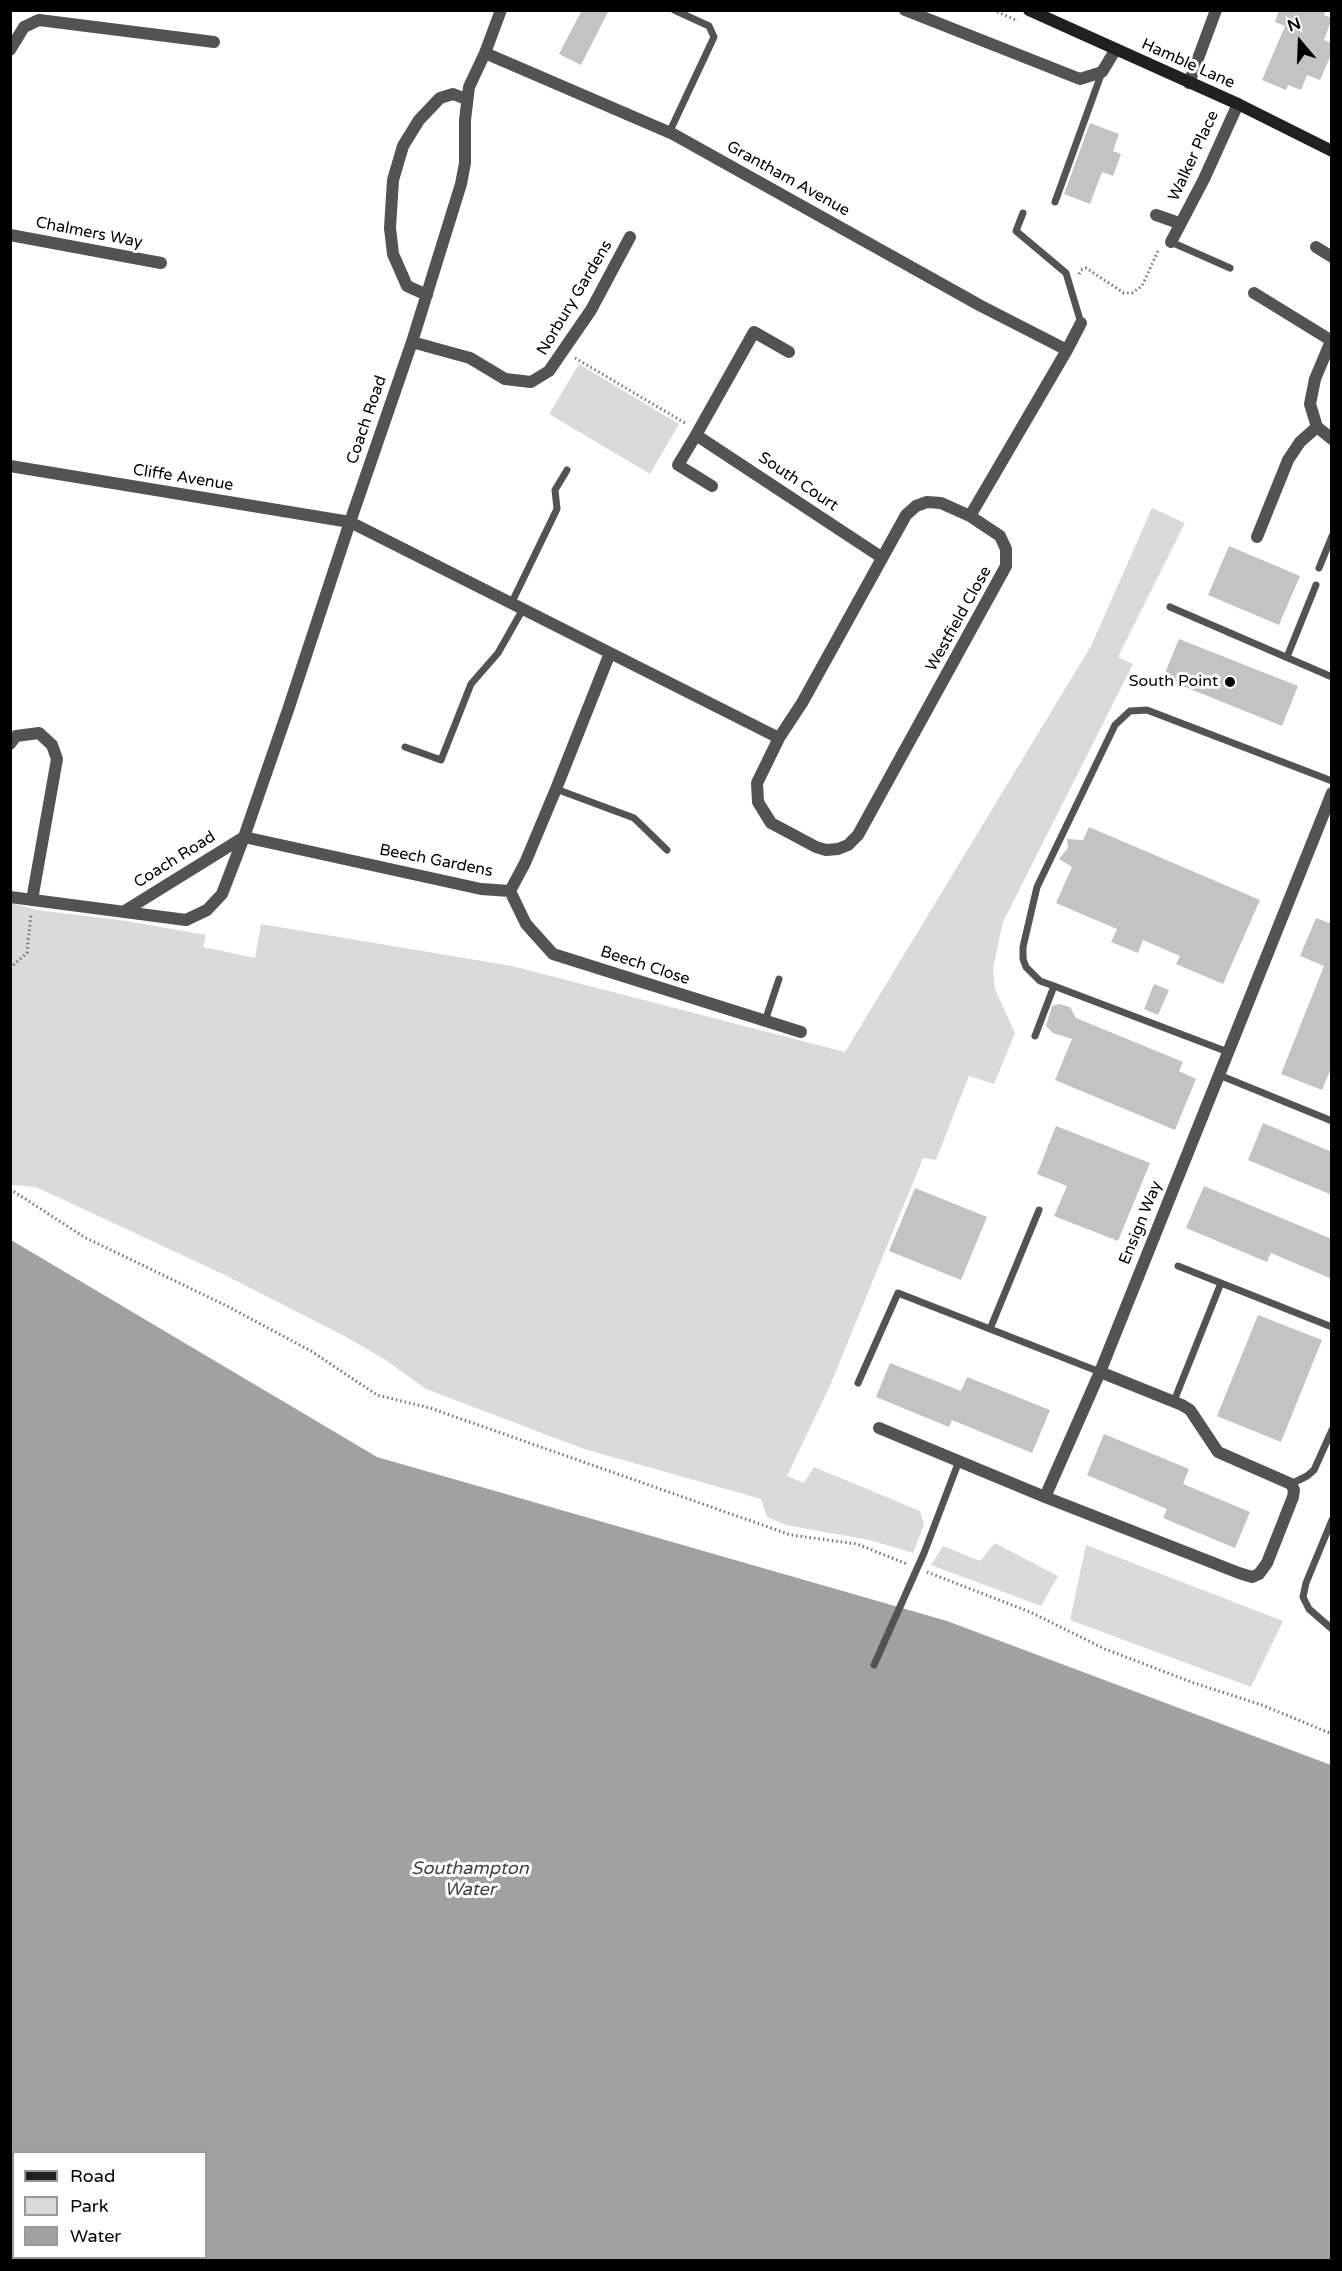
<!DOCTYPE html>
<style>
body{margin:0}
#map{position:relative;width:1342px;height:2271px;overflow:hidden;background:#fff;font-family:"Varela Round",sans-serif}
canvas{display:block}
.frame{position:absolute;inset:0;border:12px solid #000;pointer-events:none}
.legend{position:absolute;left:12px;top:2151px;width:195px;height:108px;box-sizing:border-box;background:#fff;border:2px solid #999;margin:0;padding:8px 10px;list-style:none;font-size:18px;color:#000}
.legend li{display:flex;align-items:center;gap:12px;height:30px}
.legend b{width:30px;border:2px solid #999}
.north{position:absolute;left:1270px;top:12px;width:60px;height:60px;-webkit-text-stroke:4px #fff;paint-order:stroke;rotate:341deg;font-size:16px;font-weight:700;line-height:24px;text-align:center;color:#000}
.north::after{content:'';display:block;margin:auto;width:21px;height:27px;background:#000;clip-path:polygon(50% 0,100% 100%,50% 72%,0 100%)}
</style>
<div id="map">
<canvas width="1342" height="2271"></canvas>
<div class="frame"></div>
<ul class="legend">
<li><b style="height:8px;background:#202020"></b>Road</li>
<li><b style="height:16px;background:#dadada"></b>Park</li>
<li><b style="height:16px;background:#a1a1a1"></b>Water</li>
</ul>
<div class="north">N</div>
</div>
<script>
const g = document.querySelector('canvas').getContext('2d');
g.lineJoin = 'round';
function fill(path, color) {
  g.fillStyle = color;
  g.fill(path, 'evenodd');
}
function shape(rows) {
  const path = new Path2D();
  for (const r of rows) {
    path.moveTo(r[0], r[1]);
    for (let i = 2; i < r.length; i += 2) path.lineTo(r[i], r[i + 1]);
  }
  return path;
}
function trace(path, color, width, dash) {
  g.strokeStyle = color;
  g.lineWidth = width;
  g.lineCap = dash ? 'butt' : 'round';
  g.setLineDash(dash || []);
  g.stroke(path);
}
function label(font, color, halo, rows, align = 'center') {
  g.font = font + ' "Varela Round",sans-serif';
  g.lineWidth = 6;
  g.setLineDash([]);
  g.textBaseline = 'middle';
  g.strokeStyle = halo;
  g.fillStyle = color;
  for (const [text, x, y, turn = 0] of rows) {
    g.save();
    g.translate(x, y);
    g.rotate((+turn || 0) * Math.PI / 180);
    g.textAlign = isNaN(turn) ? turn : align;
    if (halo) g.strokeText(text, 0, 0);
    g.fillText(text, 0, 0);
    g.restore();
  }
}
const green = shape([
 [579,364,679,424,650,474,549,414],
 [1152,508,1185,523,1118,657,1133,664,1003,922,993,968,995,989,1015,1033,994,1084,969,1076,936,1160,923,1158,829,1388,787,1476,804,1483,814,1467,920,1511,924,1525,913,1553,869,1540,786,1525,767,1517,761,1499,584,1449,426,1389,384,1359,348,1338,225,1275,36,1187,11,1185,11,903,37,910,127,921,206,935,203,947,255,958,261,924,512,966,845,1052,1091,646],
 [995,1543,1058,1576,1041,1606,931,1565,943,1546,980,1561],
 [1086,1545,1283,1621,1251,1687,1070,1620]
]);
const water = shape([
 [11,1240,377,1457,947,1621,1331,1765,1331,2260,11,2260],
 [14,2152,206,2152,206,2258,14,2258]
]);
const building = shape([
 [582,10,609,10,581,65,559,54],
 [1279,10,1326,10,1324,15,1332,18,1324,40,1332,43,1332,52,1320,80,1307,75,1301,90,1288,85,1286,90,1262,80,1285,26,1275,22],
 [1090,123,1119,134,1113,151,1121,154,1113,176,1102,172,1090,204,1064,194],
 [1229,546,1300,576,1279,625,1208,595],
 [1179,639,1298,686,1282,726,1163,678],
 [1089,827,1260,900,1223,984,1176,964,1180,956,1143,940,1138,953,1111,942,1117,929,1056,903,1072,867,1059,859,1068,848,1067,839,1083,840],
 [1316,918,1332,924,1332,1066,1322,1090,1281,1074,1324,966,1300,956],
 [1154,984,1169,990,1158,1015,1144,1009],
 [1059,1004,1070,1007,1076,1018,1183,1062,1179,1071,1196,1079,1175,1130,1055,1080,1072,1039,1053,1033,1046,1026,1052,1006],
 [1263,1123,1332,1152,1332,1195,1248,1160],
 [1056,1126,1150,1163,1118,1241,1054,1216,1067,1186,1037,1174],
 [1204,1186,1332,1239,1332,1279,1271,1253,1267,1262,1186,1228],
 [915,1188,987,1217,961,1280,889,1251],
 [1258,1315,1322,1340,1281,1442,1217,1416],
 [890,1363,961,1391,967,1377,1050,1410,1032,1453,952,1420,949,1427,876,1397],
 [1104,1434,1189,1469,1183,1484,1250,1512,1235,1548,1163,1518,1167,1509,1087,1475]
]);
const path = shape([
 [993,10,1018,21],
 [1079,274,1081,270,1086,268,1124,293,1132,293,1142,286,1159,249],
 [575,358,685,423],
 [10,968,27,953,31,914],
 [10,1189,84,1237,227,1306,311,1351,377,1395,430,1408,791,1535,857,1544,907,1564],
 [927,1572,1030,1612,1105,1649,1194,1683,1262,1705,1332,1734]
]);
const service = shape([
 [669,133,714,37,709,26,674,10],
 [1055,202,1102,72],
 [1023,213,1016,231,1066,273,1081,323],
 [1171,242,1230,268],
 [1319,568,1332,536],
 [511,604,557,509,555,490,567,470],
 [1170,607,1332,677],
 [1287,657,1316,585],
 [405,747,441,760,471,684,498,653,523,609],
 [556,789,634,818,667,850],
 [1054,986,1040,981,1026,967,1023,959,1023,947,1037,887,1115,725,1130,711,1147,710,1332,781],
 [765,1021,779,979],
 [1035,1036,1054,986,1228,1052],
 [1219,1075,1332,1121],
 [1178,1266,1332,1327],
 [990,1329,1039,1210],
 [858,1383,898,1293,1100,1372],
 [1174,1401,1221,1283],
 [1291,1484,1307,1476,1314,1470,1332,1430],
 [1332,1520,1306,1583,1303,1597,1309,1609,1332,1629],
 [874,1665,924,1553,959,1461]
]);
const minor = shape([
 [905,10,1080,79,1102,72,1116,49],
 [10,50,24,27,39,20,214,42],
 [485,53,673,134,981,306,1067,350,970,516],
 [1189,83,1216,10],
 [1156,215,1179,223],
 [10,235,161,263],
 [1171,242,1204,179,1238,104],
 [1316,247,1332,257],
 [1254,293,1332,341],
 [427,295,407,286,393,254,390,228,393,180,403,146,419,120,440,98,453,94,466,99],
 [1331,341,1315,379,1310,404,1317,427,1332,439],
 [412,342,470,358,505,379,531,382,549,371,591,310,630,237],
 [1067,350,1081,323],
 [789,352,754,332,696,435,881,557],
 [696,435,678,465,712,486],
 [10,466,350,522,779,738],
 [927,502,941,503,970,516,1000,536,1006,549,1006,566,858,835,848,845,838,849,826,850,816,847,771,823,758,802,757,783,779,738,802,703,906,515,916,506,927,502],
 [1257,537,1288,460,1300,442,1317,427],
 [10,744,16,736,39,733,52,745,57,759,32,900],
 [510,891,526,924,553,954,801,1032],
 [10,897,186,920,207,910,222,894,244,837,288,710,350,522,412,342,461,184,465,163,465,120,469,87,485,53,501,10],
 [123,912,244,837,481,889,510,891,525,863,556,789,610,653],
 [879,1428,1045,1497,1239,1573,1252,1577,1259,1574,1267,1563,1293,1497,1294,1490,1291,1484,1218,1452,1190,1410,1182,1405,1100,1372],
 [1045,1497,1100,1372,1332,793]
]);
const secondary = shape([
 [1029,10,1238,104,1332,151]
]);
const markers = [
 [1230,682,6,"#000"]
];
const streetNames = [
 ["Hamble Lane",1188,64,24],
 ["Walker Place",1194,156,-65],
 ["Grantham Avenue",788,179,29],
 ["Chalmers Way",89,233,11],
 ["Norbury Gardens",575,298,-59],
 ["Coach Road",367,420,-71],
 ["Cliffe Avenue",183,478,9],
 ["South Court",798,482,34],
 ["Westfield Close",959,619,-61],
 ["Coach Road",175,860,-32],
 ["Beech Gardens",436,861,11],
 ["Beech Close",645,966,18],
 ["Ensign Way",1141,1223,-68]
];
const poiNames = [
 ["South Point",1218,682]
];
const waterNames = [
 ["Southampton",470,1869],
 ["Water",470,1890]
];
fill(green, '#dadada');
fill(water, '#a1a1a1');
fill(building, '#c3c3c3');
trace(path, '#757575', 3, [1.5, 3]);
trace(service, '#535353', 7);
trace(minor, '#535353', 12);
trace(secondary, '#202020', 12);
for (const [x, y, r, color] of markers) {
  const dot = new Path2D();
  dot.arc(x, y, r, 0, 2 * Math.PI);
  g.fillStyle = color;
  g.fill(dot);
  trace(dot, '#fff', 2);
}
label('16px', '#000', '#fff', streetNames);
label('16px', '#000', '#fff', poiNames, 'right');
label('italic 18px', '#424242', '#fff', waterNames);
</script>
